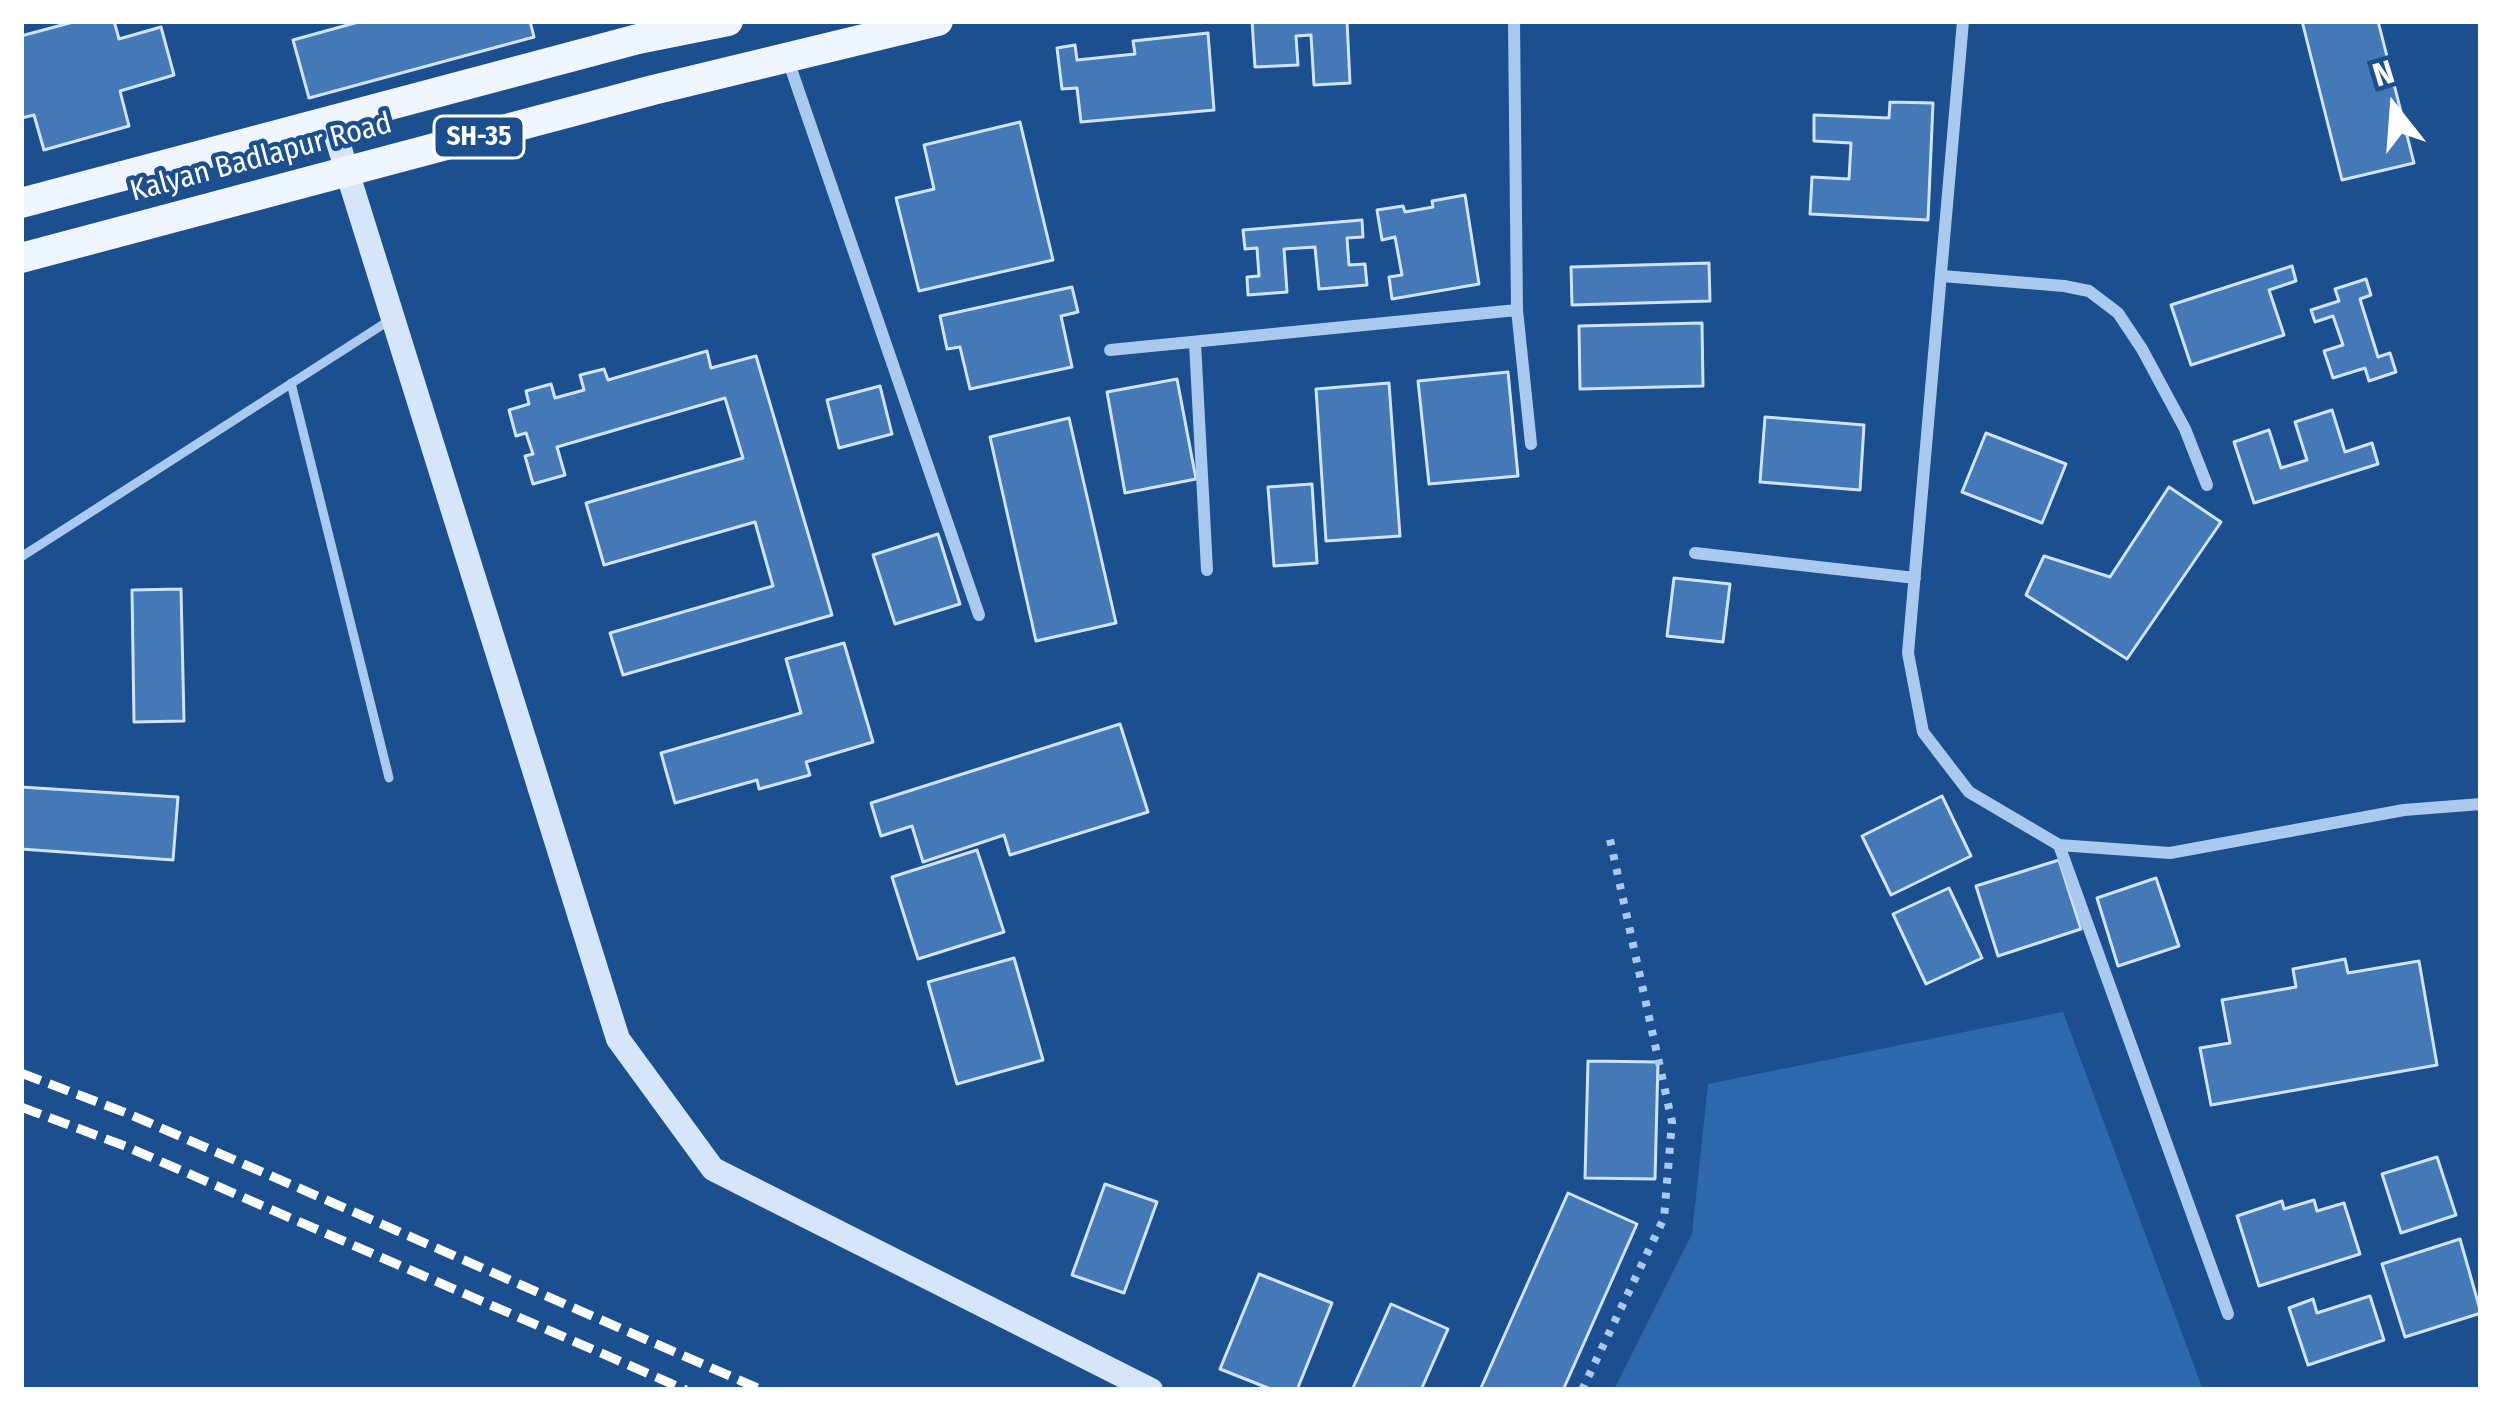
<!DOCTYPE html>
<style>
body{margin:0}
#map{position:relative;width:2502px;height:1411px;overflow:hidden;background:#1b4f8f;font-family:"Fira Sans Condensed",sans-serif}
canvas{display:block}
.frame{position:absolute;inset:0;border:24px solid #fff;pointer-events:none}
.north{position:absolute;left:2334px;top:48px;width:120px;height:120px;-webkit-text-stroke:9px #1b4f8f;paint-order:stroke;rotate:343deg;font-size:33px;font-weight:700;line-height:48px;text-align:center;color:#fff}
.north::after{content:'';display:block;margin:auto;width:42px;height:54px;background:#fff;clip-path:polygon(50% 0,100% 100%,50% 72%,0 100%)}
</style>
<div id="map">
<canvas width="2502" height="1411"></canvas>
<div class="frame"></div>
<div class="north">N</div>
</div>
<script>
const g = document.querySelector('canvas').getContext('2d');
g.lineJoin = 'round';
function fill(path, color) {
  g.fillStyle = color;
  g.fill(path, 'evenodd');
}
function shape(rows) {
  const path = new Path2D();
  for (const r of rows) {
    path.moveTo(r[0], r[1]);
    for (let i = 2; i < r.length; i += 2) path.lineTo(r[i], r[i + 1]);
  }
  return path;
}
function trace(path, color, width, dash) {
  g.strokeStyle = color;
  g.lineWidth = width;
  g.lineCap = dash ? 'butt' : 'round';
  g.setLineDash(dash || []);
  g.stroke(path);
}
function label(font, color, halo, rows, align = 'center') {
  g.font = font + ' "Fira Sans Condensed",sans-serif';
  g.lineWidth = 9;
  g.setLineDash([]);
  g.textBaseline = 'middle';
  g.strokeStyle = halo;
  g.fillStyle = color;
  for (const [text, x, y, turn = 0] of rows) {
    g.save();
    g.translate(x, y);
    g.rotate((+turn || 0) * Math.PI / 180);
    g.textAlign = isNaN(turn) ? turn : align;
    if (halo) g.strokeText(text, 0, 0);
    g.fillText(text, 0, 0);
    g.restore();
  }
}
const green = shape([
 [2063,1012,2203,1390,1614,1390,1692,1234,1708,1084]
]);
const building = shape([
 [77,21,114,21,119,39,161,27,174,75,120,91,129,126,44,150,34,115,21,118,21,36,77,21],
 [362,21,530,21,534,37,309,98,293,40,362,21],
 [1252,21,1347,21,1350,83,1314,85,1311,35,1296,36,1298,65,1255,67,1252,21],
 [2302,21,2378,21,2414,163,2342,180,2302,21],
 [1208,33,1214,110,1081,122,1077,88,1062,89,1057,48,1075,45,1077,60,1135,54,1133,41,1208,33],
 [1890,102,1933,103,1928,220,1810,214,1812,177,1849,179,1851,143,1814,141,1814,115,1889,118,1890,102],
 [1020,122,1053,260,919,291,896,198,934,189,924,145,1020,122],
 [1465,195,1479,284,1392,299,1389,277,1402,275,1395,237,1382,240,1377,210,1403,206,1405,212,1433,207,1432,201,1465,195],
 [1362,220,1363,237,1347,238,1349,265,1365,264,1367,285,1319,289,1315,247,1284,249,1287,292,1248,295,1247,277,1259,276,1257,248,1245,249,1243,230,1362,220],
 [1709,263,1710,301,1572,305,1571,267,1709,263],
 [2292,266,2296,281,2269,290,2284,335,2191,365,2171,305,2292,266],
 [2366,279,2371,295,2360,299,2378,357,2390,353,2396,372,2369,381,2365,368,2333,378,2324,351,2343,345,2333,316,2315,322,2311,310,2339,301,2335,289,2366,279],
 [1072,287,1078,312,1061,316,1072,367,970,389,960,347,947,349,940,316,1072,287],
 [1702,323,1703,386,1580,389,1579,326,1702,323],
 [707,351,711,368,756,356,832,615,623,675,610,633,773,586,755,522,604,565,586,503,743,458,725,398,557,447,565,475,533,484,525,456,533,454,526,433,516,436,509,410,529,404,526,391,551,384,555,398,584,390,580,375,604,369,608,380,707,351],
 [1508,372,1518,476,1429,484,1418,381,1508,372],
 [1177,379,1196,479,1125,493,1107,392,1177,379],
 [1389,383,1400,536,1326,541,1316,389,1389,383],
 [880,386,892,434,839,448,827,400,880,386],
 [2332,410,2345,452,2372,443,2378,464,2254,503,2234,442,2269,430,2281,468,2307,460,2295,422,2332,410],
 [1765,417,1864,425,1860,490,1760,482,1765,417],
 [1069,418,1116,623,1036,641,990,437,1069,418],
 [1986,433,2066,464,2042,523,1962,492,1986,433],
 [1312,484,1317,563,1274,566,1268,487,1312,484],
 [2169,487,2221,522,2127,659,2026,595,2044,556,2110,577,2169,487],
 [938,534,960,604,895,624,873,555,938,534],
 [1674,578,1730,584,1723,642,1667,636,1674,578],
 [181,589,184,721,134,722,132,590,181,589],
 [844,643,873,742,806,762,810,775,759,789,757,780,675,803,661,753,801,713,786,659,844,643],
 [1120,724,1148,812,1010,855,1004,835,923,862,912,826,881,836,871,803,1120,724],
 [21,787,178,797,173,860,21,849,21,787],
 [1942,796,1971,856,1891,895,1862,836,1942,796],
 [977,850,1004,932,918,959,892,877,977,850],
 [2059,860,2081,929,1998,956,1976,886,2059,860],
 [2156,878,2179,946,2118,966,2097,898,2156,878],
 [1949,888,1982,958,1926,984,1893,914,1949,888],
 [1014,958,1043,1060,957,1084,928,982,1014,958],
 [2345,959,2348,973,2419,961,2437,1065,2211,1105,2200,1048,2230,1043,2222,1000,2296,987,2293,969,2345,959],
 [1588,1061,1658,1062,1655,1179,1585,1178,1588,1061],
 [2437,1157,2456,1215,2401,1233,2382,1174,2437,1157],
 [1105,1184,1157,1202,1124,1293,1072,1275,1105,1184],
 [1568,1193,1637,1224,1563,1390,1480,1390,1568,1193],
 [2314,1200,2317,1211,2344,1203,2360,1254,2259,1286,2237,1216,2282,1201,2284,1209,2314,1200],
 [2460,1239,2481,1313,2405,1337,2382,1264,2460,1239],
 [1259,1274,1332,1303,1297,1390,1273,1390,1220,1369,1259,1274],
 [2370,1296,2384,1340,2308,1365,2289,1308,2313,1299,2317,1313,2370,1296],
 [1391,1304,1448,1329,1421,1390,1352,1390,1391,1304]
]);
const path = shape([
 [1582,1390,1664,1218,1672,1122,1609,835]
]);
const service = shape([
 [291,383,389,778],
 [21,557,390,320]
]);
const minor = shape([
 [1514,21,1517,310,1531,444],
 [1963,21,1908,653,1923,732,1969,792,2059,845,2170,853,2404,810,2481,804],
 [788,60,979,615],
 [1942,276,2064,286,2089,291,2118,313,2142,349,2185,429,2207,485],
 [1195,343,1207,570],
 [1110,350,1517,310],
 [1695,553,1915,578],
 [2059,845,2228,1314]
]);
const secondary = shape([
 [331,120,618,1039,713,1169,1151,1390]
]);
const primary = shape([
 [21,203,638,39,728,21],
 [21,258,653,90,938,21]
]);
const rail = shape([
 [21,1073,129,1114,762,1390],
 [21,1107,125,1146,686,1390]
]);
const shields = [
 [479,137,90]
];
const shieldNames = [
 ["SH-35",479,137]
];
const streetNames = [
 ["Kalyan Badlapur Road",261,158,-15]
];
fill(green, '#2e69ad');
fill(building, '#4478b7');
trace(building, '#cfe3fa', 3);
trace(path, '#a9c9ee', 8, [6, 9]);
trace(service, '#a9c9ee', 9);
trace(minor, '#a9c9ee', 12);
trace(secondary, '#d6e6fa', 24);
trace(primary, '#f0f6ff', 30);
trace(rail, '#fff', 9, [21, 9]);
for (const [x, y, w] of shields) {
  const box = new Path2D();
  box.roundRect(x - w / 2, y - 21, w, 42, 9);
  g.fillStyle = '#1b4f8f';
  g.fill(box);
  trace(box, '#fff', 3);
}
label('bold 27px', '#fff', null, shieldNames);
label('30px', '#fff', '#1b4f8f', streetNames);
</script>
